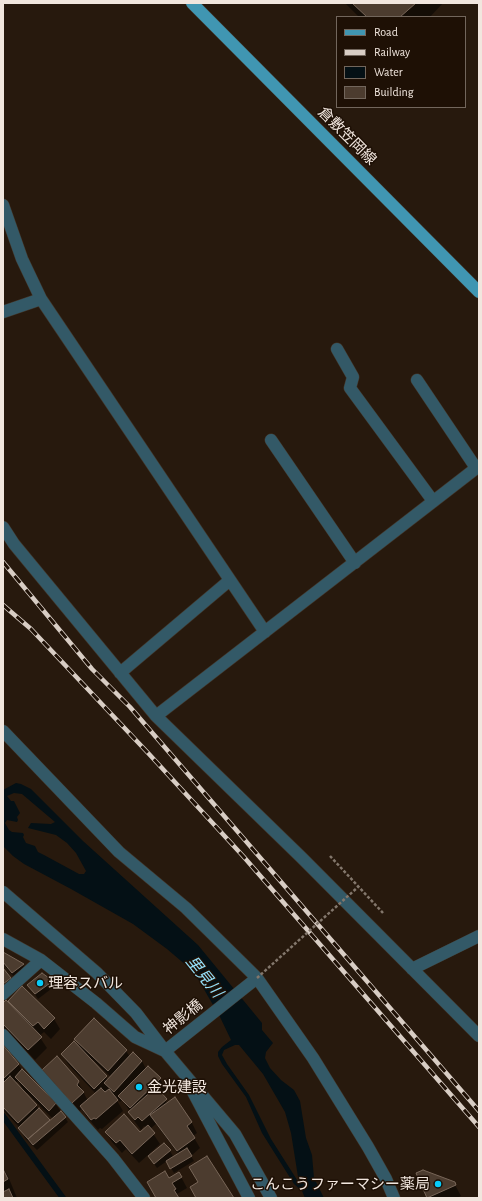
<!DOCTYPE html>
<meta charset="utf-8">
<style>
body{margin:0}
#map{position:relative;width:482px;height:1201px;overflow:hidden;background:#27190d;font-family:"Alegreya Sans",sans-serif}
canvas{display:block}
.frame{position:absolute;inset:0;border:4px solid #f1e6de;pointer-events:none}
.legend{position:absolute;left:336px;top:16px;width:130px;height:92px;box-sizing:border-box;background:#1e1005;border:1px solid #72665c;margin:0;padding:5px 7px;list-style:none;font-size:12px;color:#f1e6de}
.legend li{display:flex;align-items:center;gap:8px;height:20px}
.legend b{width:20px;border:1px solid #72665c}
</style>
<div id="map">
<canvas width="482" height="1201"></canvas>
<div class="frame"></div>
<ul class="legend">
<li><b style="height:5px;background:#4096b2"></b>Road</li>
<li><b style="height:5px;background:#d8cdc4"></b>Railway</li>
<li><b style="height:11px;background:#041015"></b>Water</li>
<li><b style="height:11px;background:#4c3c2f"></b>Building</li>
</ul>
</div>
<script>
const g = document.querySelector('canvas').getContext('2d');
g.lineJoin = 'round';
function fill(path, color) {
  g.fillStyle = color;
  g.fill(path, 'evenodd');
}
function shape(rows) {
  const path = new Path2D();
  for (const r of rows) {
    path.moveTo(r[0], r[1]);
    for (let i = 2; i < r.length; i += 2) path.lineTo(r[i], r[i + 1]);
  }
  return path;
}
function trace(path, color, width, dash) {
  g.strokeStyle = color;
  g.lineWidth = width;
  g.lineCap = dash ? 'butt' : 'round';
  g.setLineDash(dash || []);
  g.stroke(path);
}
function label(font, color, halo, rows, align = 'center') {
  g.font = font + ' "Alegreya Sans","Noto Sans JP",sans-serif';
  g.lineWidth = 3;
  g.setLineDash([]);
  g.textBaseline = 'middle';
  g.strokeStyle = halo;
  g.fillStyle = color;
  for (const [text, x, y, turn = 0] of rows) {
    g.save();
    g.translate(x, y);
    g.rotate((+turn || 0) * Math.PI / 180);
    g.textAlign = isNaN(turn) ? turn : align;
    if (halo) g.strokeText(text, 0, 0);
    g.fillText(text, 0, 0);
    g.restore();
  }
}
const water = shape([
 [16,783,21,784,31,789,83,841,198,945,262,1023,262,1030,273,1043,266,1052,265,1058,270,1068,281,1080,294,1090,300,1101,306,1138,312,1155,314,1178,324,1198,305,1198,302,1191,294,1184,262,1133,246,1097,222,1064,218,1056,218,1052,222,1047,231,1040,220,1017,194,972,167,949,133,924,71,889,24,864,13,856,3,846,3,790],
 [14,793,22,794,55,822,51,824,31,823,28,828,56,835,67,843,76,853,86,871,84,874,79,874,44,855,38,852,35,846,26,843,23,837,24,835,23,833,12,832,9,830,5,823,7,820,17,822,18,820,17,817,20,813,14,801,11,801,7,796],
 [235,1045,239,1045,263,1074,285,1112,291,1133,299,1183,271,1139,249,1095,227,1064,222,1055,224,1050]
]);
const shadow = shape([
 [345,3,443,3,430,17,359,17],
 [3,953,23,965,29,975,19,983,4,965,3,965],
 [3,970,13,983,3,991],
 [52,982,55,986,38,999,32,990],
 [9,1001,54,1019,60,1029,51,1039,44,1032,39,1036,47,1048,35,1060,3,1027,3,1004,14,1008],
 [94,1020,126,1051,130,1057,142,1061,146,1069,148,1067,160,1079,166,1089,161,1094,168,1104,174,1099,192,1123,197,1133,193,1136,200,1148,191,1156,194,1161,174,1173,167,1161,157,1168,148,1155,139,1163,126,1149,122,1153,112,1142,106,1132,140,1133,146,1128,144,1126,141,1130,135,1122,129,1112,130,1111,122,1100,120,1102,115,1097,123,1111,102,1129,100,1128,98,1130,87,1117,82,1109,78,1112,49,1081,78,1082,88,1101,96,1094,68,1064,62,1054,82,1051,76,1039],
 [92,1059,111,1077,108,1080,91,1060],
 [156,1124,179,1155,168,1161,167,1160,173,1156,170,1151,150,1156,149,1154,160,1144,150,1129],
 [3,1047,18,1064,22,1070,55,1103,68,1122,37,1150,25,1138,20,1128,3,1110,3,1085,5,1082,3,1080],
 [18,1081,23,1090,15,1083],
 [27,1093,53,1119,50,1122,26,1094],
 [3,1168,8,1176,17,1198,3,1198],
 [179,1173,187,1188,177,1194,180,1198,157,1198,169,1179],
 [418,1173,454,1183,461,1196,457,1198,428,1198]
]);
const stream = shape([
 [3,1116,63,1198]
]);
const building = shape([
 [352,3,416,3,400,17,367,17,352,3],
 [3,952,24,964,12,973,3,962,3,952],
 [3,968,11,978,3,984,3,968],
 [42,973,53,981,35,994,27,985,42,973],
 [22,986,55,1018,44,1029,38,1022,33,1026,8,1001,22,986],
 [6,1000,42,1037,28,1050,3,1024,3,1003,6,1000],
 [94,1018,127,1050,108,1071,74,1039,94,1018],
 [74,1041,107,1076,94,1089,61,1054,74,1041],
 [3,1045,19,1064,4,1078,3,1077,3,1045],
 [133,1052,142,1061,114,1092,104,1083,133,1052],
 [57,1056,79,1081,77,1085,84,1092,72,1103,42,1070,57,1056],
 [148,1066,161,1078,130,1108,118,1096,148,1066],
 [22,1069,56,1103,49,1111,15,1077,22,1069],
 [10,1076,37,1105,18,1123,3,1107,3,1083,10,1076],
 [156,1087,167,1099,142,1121,138,1117,135,1120,128,1112,156,1087],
 [101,1088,105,1092,109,1089,118,1100,96,1119,94,1118,91,1120,80,1106,101,1088],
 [175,1097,192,1122,187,1126,195,1138,177,1151,150,1115,175,1097],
 [39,1108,50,1120,28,1139,18,1128,39,1108],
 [61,1111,66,1117,33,1145,28,1139,61,1111],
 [124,1114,140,1132,148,1125,155,1133,132,1154,120,1140,116,1143,105,1132,124,1114],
 [164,1143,171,1150,154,1164,148,1156,164,1143],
 [187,1148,192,1156,170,1169,166,1161,187,1148],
 [207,1156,234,1198,196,1198,190,1187,198,1182,189,1167,207,1156],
 [3,1169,8,1179,3,1182,3,1169],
 [423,1170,455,1182,456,1185,427,1198,416,1173,423,1170],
 [165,1171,169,1178,179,1172,182,1177,172,1183,176,1189,174,1190,179,1198,156,1198,147,1182,165,1171],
 [9,1189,13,1198,3,1198,3,1192,9,1189]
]);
const path = shape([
 [330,856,383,913]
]);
const minor = shape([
 [3,205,22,259,41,299,3,312],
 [41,299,265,632],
 [337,349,353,377,350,388,433,501],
 [417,380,476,468],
 [271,440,355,563],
 [3,527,14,544,156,716,302,858,479,1036],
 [120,673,230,580],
 [156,716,479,466],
 [3,731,119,852,186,908,257,978,313,1058,368,1147,386,1179,394,1198],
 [3,892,97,973,136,1013,165,1051,235,1134,271,1198],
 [3,939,41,960,96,1003,135,1037,165,1051,257,978],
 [412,969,479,936],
 [3,994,41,960],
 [3,1035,113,1158,144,1198],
 [192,1090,249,1198]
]);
const major = shape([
 [192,3,479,292]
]);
const rail = shape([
 [3,562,92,669,130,707,479,1111],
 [3,605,31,629,149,754,243,856,479,1127]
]);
const pathBridge = shape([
 [257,978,358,887]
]);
const markers = [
 [40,983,4,"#07cbf9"],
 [139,1087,4,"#07cbf9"],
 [438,1184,4,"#07cbf9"]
];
const streetNames = [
 ["倉敷笠岡線",347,136,45],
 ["神影橋",183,1017,-39]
];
const poiNames = [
 ["理容スバル",48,983],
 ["金光建設",147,1087],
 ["こんこうファーマシー薬局",430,1184,"right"]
];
const waterNames = [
 ["里見川",204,977,51]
];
fill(water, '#041015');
fill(shadow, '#0007');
trace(stream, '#041015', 6);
fill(building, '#4c3c2f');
trace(building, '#786658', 1);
trace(minor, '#43362a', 13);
trace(major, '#43362a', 13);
trace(path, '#83776c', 2.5, [3, 2]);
trace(minor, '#335967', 12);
trace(major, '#4096b2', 12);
trace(rail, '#d8cdc4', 4.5);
trace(rail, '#1e1005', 3, [9]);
trace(pathBridge, '#83776c', 2.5, [3, 2]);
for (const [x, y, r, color] of markers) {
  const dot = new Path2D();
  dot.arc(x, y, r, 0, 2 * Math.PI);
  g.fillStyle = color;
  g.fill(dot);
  trace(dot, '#1e1005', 1.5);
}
label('15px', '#f1e6de', '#1e1005', streetNames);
label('15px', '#f1e6de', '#1e1005', poiNames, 'left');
label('italic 16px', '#95e0fa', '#1e1005', waterNames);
</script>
